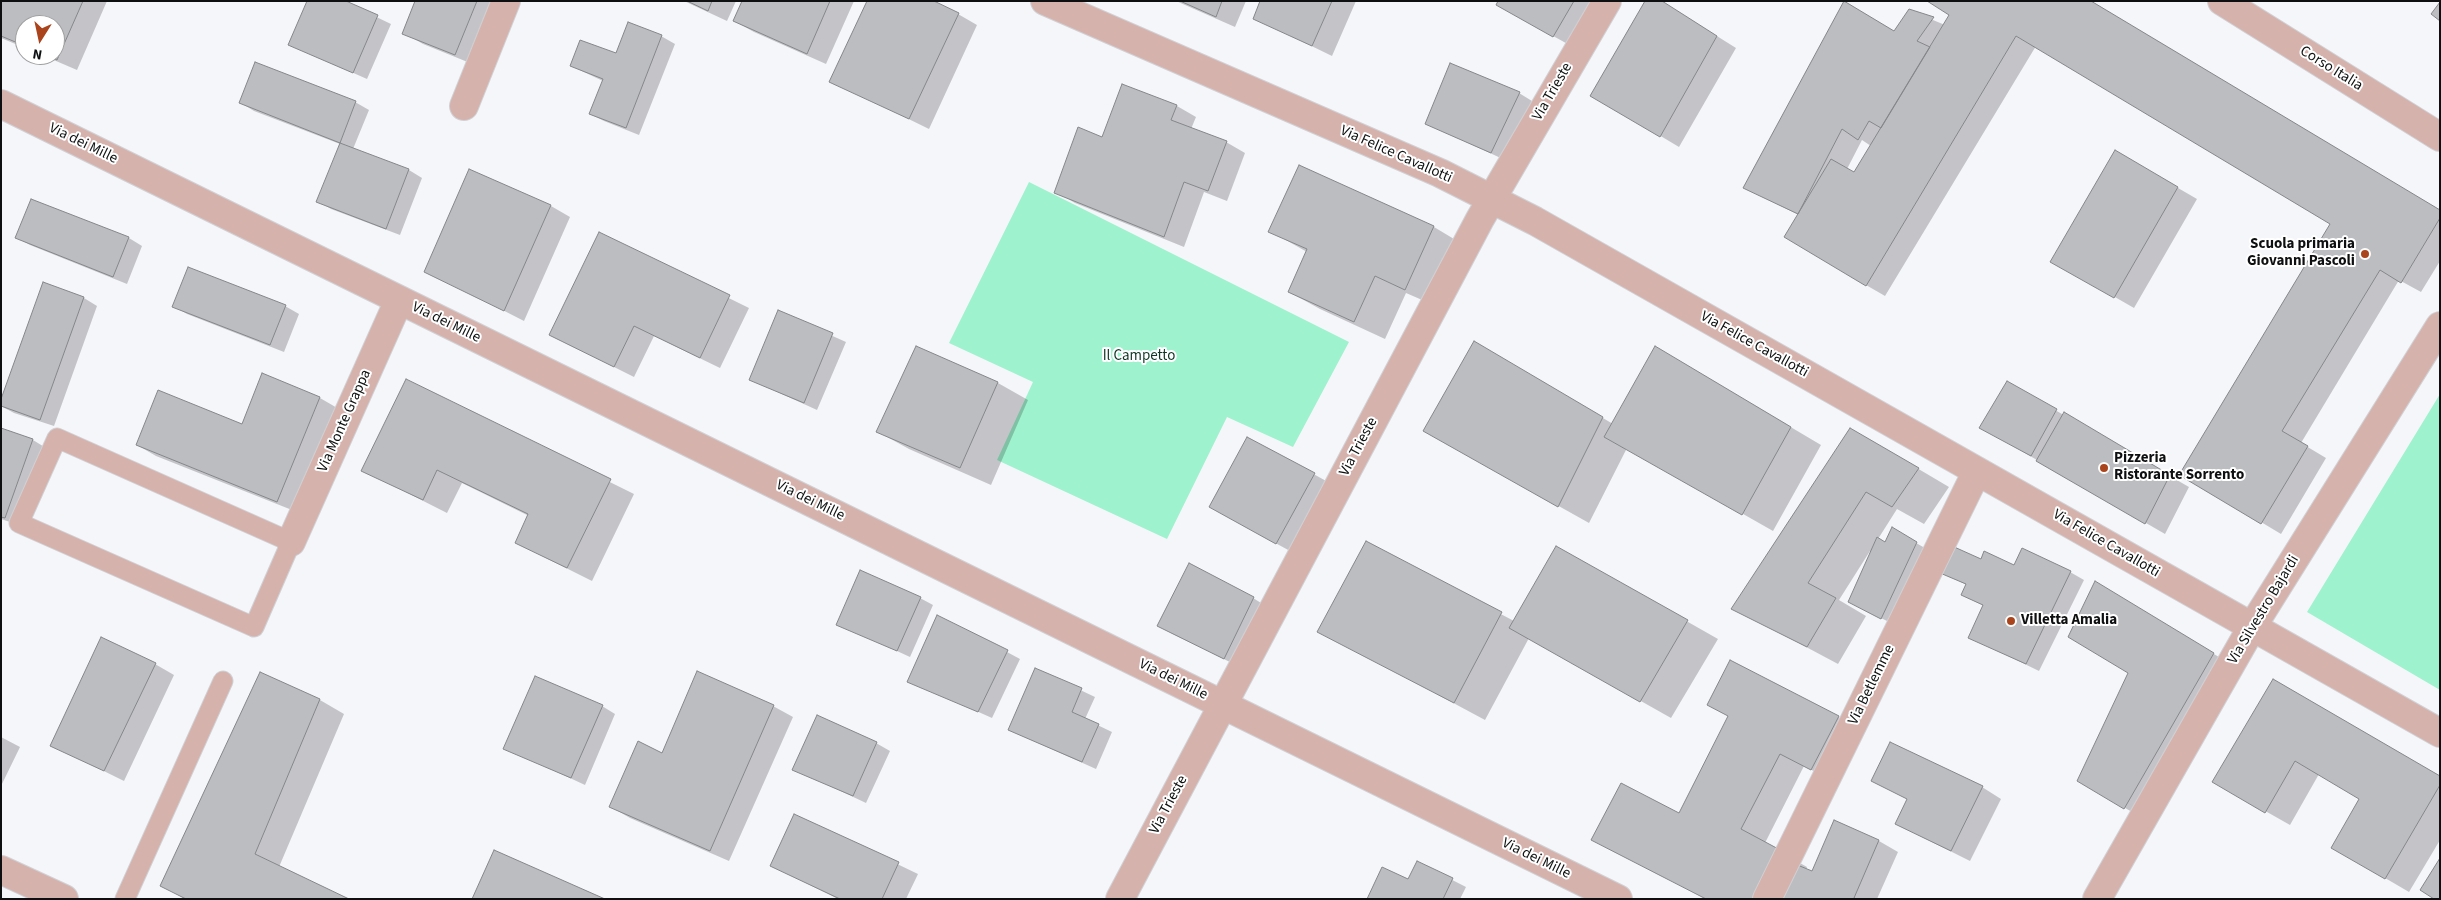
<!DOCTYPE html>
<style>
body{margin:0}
#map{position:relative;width:2441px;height:900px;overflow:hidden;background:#f5f6fa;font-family:"Source Sans 3",sans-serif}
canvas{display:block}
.frame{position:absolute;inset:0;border:2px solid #0e0f10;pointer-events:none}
.north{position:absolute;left:15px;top:15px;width:50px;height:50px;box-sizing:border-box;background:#fff;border:1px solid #9f9f9f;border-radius:50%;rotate:190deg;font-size:14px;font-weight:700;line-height:20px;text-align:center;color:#0e0f10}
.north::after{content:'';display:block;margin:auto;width:18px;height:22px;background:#aa441c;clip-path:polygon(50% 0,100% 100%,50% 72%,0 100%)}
</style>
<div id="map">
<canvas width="2441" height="900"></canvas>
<div class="frame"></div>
<div class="north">N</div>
</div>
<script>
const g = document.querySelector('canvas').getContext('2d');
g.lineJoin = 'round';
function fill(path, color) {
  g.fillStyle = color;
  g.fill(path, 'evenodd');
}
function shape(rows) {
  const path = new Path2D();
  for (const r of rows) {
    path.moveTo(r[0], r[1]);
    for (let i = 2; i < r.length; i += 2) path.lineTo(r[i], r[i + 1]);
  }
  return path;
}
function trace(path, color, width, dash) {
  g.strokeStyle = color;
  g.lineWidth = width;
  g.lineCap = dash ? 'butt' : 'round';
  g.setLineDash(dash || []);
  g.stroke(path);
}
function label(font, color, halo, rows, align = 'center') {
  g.font = font + ' "Source Sans 3",sans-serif';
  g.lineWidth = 4;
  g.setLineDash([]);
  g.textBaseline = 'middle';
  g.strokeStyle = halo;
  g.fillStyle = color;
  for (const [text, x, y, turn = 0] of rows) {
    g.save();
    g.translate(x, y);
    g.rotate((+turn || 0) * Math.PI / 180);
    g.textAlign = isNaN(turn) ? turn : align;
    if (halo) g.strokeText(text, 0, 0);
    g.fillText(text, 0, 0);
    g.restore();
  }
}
const green = shape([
 [1029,182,1349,342,1293,447,1227,417,1167,539,997,460,1033,382,949,343],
 [2440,394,2440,690,2307,612]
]);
const shadow = shape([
 [1,1,107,1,77,70,42,55,55,55,55,25,25,25,25,48,1,38],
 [343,1,391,24,367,79,290,45],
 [411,1,501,1,475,65,423,44,404,33,416,3],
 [684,1,736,1,727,21],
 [743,1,854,1,826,64,754,32,734,21],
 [1176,1,1246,1,1235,27],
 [1261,1,1356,1,1332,56,1254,18],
 [1499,1,1599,1,1573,47,1517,16],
 [2090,1,2440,211,2440,261,2421,292,2399,280,2301,443,2326,458,2281,534,2181,474,2332,224,2036,46,1885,296,1866,285,1799,215,1744,188,1845,2,1895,32,1909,10,1945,25],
 [1862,140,1871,146,1855,174,1847,169],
 [1669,6,1736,48,1679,147,1592,95],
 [958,14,977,25,929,129,831,81],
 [661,36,675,44,639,135,604,121,590,114,603,81,571,66,617,55],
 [1123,86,1177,106,1196,117,1191,129,1226,142,1245,153,1227,201,1204,192,1184,247,1075,203,1056,192,1103,138],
 [1519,93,1532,101,1505,160,1427,124],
 [355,102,369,110,353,149,409,170,422,178,400,235,331,209,318,201,340,144,254,111,241,103],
 [2116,152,2197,199,2134,308,2052,261],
 [1299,167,1434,227,1464,245,1436,306,1406,293,1385,339,1320,309,1289,292,1307,252,1270,231],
 [470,170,551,206,570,217,524,321,426,271],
 [32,200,129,238,142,246,127,284,30,245,17,238],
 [599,234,749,308,720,368,654,336,634,377,550,335],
 [44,284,84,298,97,306,54,426,14,413,1,406],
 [174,306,285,306,299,314,284,352,187,314],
 [779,312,846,342,817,410,751,380],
 [917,347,998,383,1028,400,991,485,909,449,878,432],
 [1505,360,1613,424,1686,365,1821,445,1773,531,1627,448,1589,523,1455,448],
 [406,381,634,494,592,581,516,543,529,516,462,483,447,513,362,470],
 [2008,383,2189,487,2165,534,2011,445],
 [320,398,339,409,297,512,156,456,137,445,243,425],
 [1851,429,1949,487,1924,524,1897,509,1878,539,1886,544,1892,529,1930,551,1895,625,1863,609,1870,551,1839,600,1866,616,1838,664,1733,608],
 [1,430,33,440,46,448,19,525,1,519],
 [1248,438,1328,482,1290,551,1224,515],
 [1366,543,1514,621,1556,547,1718,639,1671,718,1529,638,1485,720,1319,631],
 [2014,567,2070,572,2084,580,2039,671,1969,637,1984,606,1962,595,1967,585,1941,573],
 [2114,593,2232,665,2144,819,2079,781,2130,673],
 [920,598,933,605,910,657,838,624],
 [1253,598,1266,606,1238,666,1171,633],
 [1007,652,1020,659,992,718,909,681],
 [155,664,174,675,124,781,51,745],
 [1036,669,1095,697,1085,719,1112,732,1096,769,1009,730],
 [260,673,320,700,344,714,279,867,346,899,185,899,161,885],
 [2273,681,2440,778,2440,840,2409,892,2332,847,2361,798,2319,774,2290,825,2214,782],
 [602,706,615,714,585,785,505,748],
 [773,706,793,717,729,861,630,818,611,807],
 [1838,717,1862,731,1836,783,1804,766,1765,843,1807,867,1806,870,1812,873,1835,822,1879,841,1898,852,1877,899,1706,899,1679,814],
 [1,737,20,747,1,786],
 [876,743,890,751,866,803,794,769],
 [1873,780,1982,787,2001,799,1970,861,1896,824,1908,799],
 [795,815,918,874,906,899,838,899,772,866],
 [1417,862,1466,887,1460,899,1369,899,1408,881]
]);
const building = shape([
 [1,1,83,1,57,60,45,55,55,55,55,25,25,25,25,46,1,36,1,1],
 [307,1,346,1,378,15,353,73,288,45,307,1],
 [415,1,477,1,455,55,402,34,415,1],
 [687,1,712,1,708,11,687,1],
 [742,1,830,1,807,54,733,21,742,1],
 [867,1,934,1,959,13,909,119,829,82,867,1],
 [1180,1,1222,1,1216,17,1180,1],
 [1260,1,1332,1,1312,46,1253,19,1260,1],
 [1498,1,1574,1,1553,37,1496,5,1498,1],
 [1645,1,1662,1,1717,36,1660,137,1590,96,1645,1],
 [1844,1,1894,31,1909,9,1934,17,1917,41,1930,47,1881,128,1869,121,1858,140,1842,129,1798,214,1743,188,1844,1],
 [2091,1,2440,210,2440,218,2401,283,2380,270,2282,431,2308,446,2261,524,2179,475,2330,224,2016,36,1866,286,1784,237,1831,159,1854,172,1949,15,1927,1,2091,1],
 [2440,2,2440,21,2431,14,2440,2],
 [628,22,662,35,626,128,589,114,603,79,570,66,580,40,616,53,628,22],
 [255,62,356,101,340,143,239,103,255,62],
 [1450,63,1520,92,1491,153,1425,124,1450,63],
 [1122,84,1177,105,1171,120,1227,141,1208,191,1184,182,1164,237,1054,193,1078,127,1102,137,1122,84],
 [340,143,409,169,386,229,316,202,340,143],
 [2115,150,2178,187,2114,298,2050,262,2115,150],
 [1299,165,1434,226,1405,290,1375,276,1354,322,1288,292,1307,249,1268,232,1299,165],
 [469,169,551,205,504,311,424,272,469,169],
 [31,199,129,237,113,277,15,238,31,199],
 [599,232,730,295,700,358,634,326,614,367,549,335,599,232],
 [188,267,286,305,270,345,172,307,188,267],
 [43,282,84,297,40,420,1,406,1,399,43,282],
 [778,310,833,333,804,403,749,380,778,310],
 [1474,341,1603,417,1558,507,1423,431,1474,341],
 [916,346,998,382,960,468,876,432,916,346],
 [1655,346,1791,427,1742,515,1604,437,1655,346],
 [262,373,320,397,277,502,136,445,158,390,242,424,262,373],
 [406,379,611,479,567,568,515,543,528,514,437,470,423,500,361,471,406,379],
 [2007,381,2057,409,2031,456,1979,428,2007,381],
 [2064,412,2170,475,2145,524,2036,461,2064,412],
 [1,428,33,439,5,518,1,517,1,428],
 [1850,428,1919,468,1892,507,1866,492,1808,583,1836,598,1807,647,1731,609,1850,428],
 [1247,437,1315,473,1276,544,1209,507,1247,437],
 [1892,527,1917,542,1881,619,1848,602,1877,537,1885,542,1892,527],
 [1366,541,1502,612,1454,703,1317,632,1366,541],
 [1556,546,1688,620,1640,702,1509,628,1556,546],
 [1952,546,1981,559,1984,551,2014,565,2022,548,2071,571,2026,664,1968,638,1983,605,1961,595,1966,584,1940,573,1952,546],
 [1189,563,1254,597,1224,659,1157,626,1189,563],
 [860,570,921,597,897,651,836,625,860,570],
 [2095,581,2214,653,2124,809,2077,781,2128,673,2068,637,2095,581],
 [937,615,1008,650,978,712,907,682,937,615],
 [101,637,156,663,104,771,50,746,101,637],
 [1730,660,1839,716,1811,770,1780,754,1741,829,1784,852,1760,899,1706,899,1591,840,1621,783,1679,813,1728,716,1707,705,1730,660],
 [1035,668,1082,688,1072,712,1099,724,1082,762,1008,730,1035,668],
 [697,671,774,705,710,851,609,807,638,741,662,753,697,671],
 [260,672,320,699,255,854,349,899,186,899,160,886,260,672],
 [535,676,603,705,571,778,503,749,535,676],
 [2273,679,2440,776,2440,785,2385,879,2331,848,2359,799,2295,761,2265,813,2212,782,2273,679],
 [817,715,877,742,853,796,792,770,817,715],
 [1890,742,1983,786,1951,851,1895,824,1907,799,1871,781,1890,742],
 [794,814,899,862,882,899,840,899,770,866,794,814],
 [1834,820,1879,840,1854,898,1857,899,1780,899,1795,864,1812,871,1834,820],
 [494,850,605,899,472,899,494,850],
 [2440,858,2440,899,2434,899,2420,890,2440,858],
 [1417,861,1453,878,1443,899,1367,899,1382,867,1408,879,1417,861]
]);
const service = shape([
 [57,438,291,542,254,627,19,523,57,438],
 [125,899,223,681]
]);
const minor = shape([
 [1045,1,1440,173,1535,221,2440,733],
 [2222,1,2440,137],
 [1,104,1618,899],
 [464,106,506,1],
 [291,542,399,300],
 [1120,899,1480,219,1607,1],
 [1767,899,1977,471],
 [2097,899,2252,627,2440,326]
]);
const tertiary = shape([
 [1,870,64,899]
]);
const markers = [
 [2365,254,5,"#aa441c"],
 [2104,468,5,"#aa441c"],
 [2011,621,5,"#aa441c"]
];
const streetNames = [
 ["Corso Italia",2331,69,32],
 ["Via Trieste",1553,92,-60],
 ["Via dei Mille",83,144,26],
 ["Via Felice Cavallotti",1396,155,24],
 ["Via dei Mille",446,323,26],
 ["Via Felice Cavallotti",1754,345,29],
 ["Via Monte Grappa",345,421,-66],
 ["Via Trieste",1359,447,-62],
 ["Via dei Mille",810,501,26],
 ["Via Felice Cavallotti",2106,544,30],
 ["Via Silvestro Bajardi",2264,610,-59],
 ["Via dei Mille",1173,680,26],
 ["Via Betlemme",1872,685,-64],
 ["Via Trieste",1169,805,-62],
 ["Via dei Mille",1536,859,26]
];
const poiNames = [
 ["Scuola primaria",2355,245,"right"],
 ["Giovanni Pascoli",2355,262,"right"],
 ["Pizzeria",2114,459],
 ["Ristorante Sorrento",2114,476],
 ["Villetta Amalia",2021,621]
];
const parkNames = [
 ["Il Campetto",1139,357]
];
fill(green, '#9ff2ce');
fill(shadow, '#0003');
fill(building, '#bbbdc0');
trace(building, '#848689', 1);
trace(service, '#d0d1d5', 21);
trace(minor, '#d0d1d5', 30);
trace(tertiary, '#d0d1d5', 30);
trace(service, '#d6b2ad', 19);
trace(minor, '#d6b2ad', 28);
trace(tertiary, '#d6b2ad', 28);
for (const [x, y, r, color] of markers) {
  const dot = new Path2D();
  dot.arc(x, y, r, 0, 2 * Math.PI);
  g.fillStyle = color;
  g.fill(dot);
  trace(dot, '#fff', 2);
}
label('15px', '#0e0f10', '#fff', streetNames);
label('bold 15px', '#0e0f10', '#fff', poiNames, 'left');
label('15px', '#103627', '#fff', parkNames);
</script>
